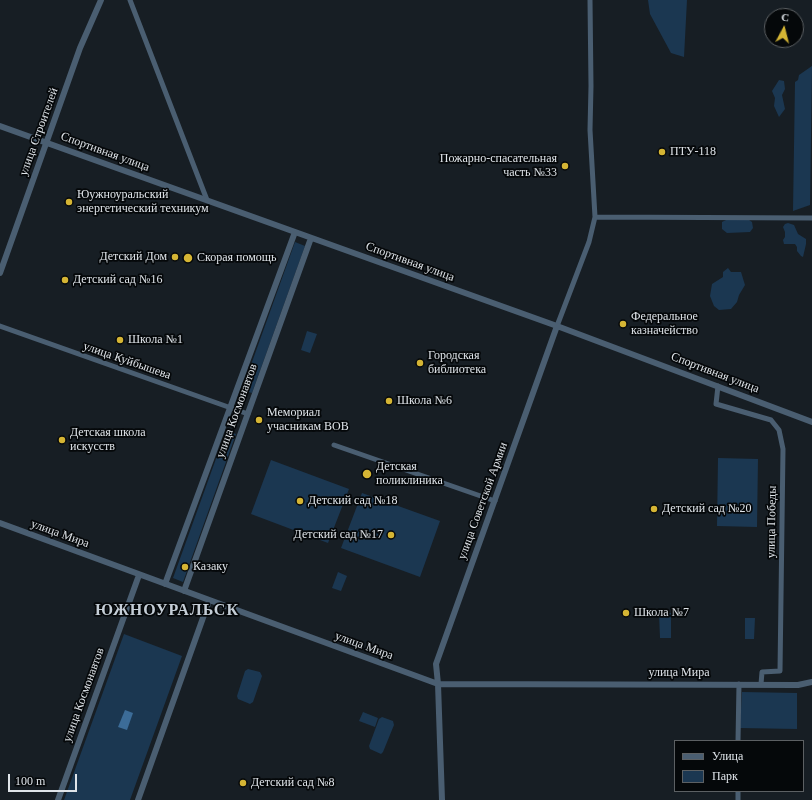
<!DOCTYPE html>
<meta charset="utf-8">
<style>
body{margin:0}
#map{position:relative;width:812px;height:800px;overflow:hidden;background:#171e24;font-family:Georgia,serif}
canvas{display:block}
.legend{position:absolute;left:674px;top:740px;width:130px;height:52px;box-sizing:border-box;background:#05080a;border:1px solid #5c6063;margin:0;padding:5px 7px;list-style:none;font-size:12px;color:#dfe4e9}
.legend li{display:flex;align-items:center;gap:8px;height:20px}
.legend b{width:20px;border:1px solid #5c6063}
.north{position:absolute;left:764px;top:8px;width:40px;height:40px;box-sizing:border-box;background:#05080a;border:1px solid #5c6063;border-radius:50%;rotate:7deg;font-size:11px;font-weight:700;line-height:16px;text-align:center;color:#dfe4e9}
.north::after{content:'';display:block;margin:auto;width:14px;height:18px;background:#d5b534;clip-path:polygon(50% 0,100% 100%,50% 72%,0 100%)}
.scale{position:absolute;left:8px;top:774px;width:69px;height:18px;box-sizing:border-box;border:2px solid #dfe4e9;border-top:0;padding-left:5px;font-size:12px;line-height:14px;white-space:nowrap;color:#dfe4e9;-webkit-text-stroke:3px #05080a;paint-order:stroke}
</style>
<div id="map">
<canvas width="812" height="800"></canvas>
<ul class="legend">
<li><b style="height:5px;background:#4a5e71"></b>Улица</li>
<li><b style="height:11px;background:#1b3751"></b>Парк</li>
</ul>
<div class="north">С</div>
<div class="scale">100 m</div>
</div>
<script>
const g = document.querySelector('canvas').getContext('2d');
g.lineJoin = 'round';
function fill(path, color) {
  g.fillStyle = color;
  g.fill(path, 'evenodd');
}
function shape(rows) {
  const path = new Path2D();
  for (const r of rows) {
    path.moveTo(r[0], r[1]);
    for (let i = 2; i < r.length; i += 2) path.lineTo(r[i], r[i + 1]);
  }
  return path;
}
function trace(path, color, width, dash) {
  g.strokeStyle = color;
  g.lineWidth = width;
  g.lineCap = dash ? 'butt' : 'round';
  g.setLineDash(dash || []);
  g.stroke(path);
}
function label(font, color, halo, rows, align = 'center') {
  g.font = font + ' Georgia,serif';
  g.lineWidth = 3.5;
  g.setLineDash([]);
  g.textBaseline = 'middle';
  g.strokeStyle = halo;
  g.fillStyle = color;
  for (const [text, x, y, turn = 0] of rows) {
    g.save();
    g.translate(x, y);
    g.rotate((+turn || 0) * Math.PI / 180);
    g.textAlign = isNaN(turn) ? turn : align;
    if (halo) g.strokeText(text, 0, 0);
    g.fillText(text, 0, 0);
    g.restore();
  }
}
const green = shape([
 [648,0,687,0,684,57,671,53,650,14],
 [812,66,810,205,793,211,795,82,798,80,799,75],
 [779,80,784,81,785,89,782,95,785,109,779,117,774,106,775,98,772,91],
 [726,220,749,220,752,222,753,228,750,232,727,233,722,229,722,222],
 [788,223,794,225,798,234,806,239,806,244,803,257,801,256,797,251,797,247,795,244,784,244,783,240,785,237,785,232,783,227,785,224],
 [295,242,305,246,252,393,242,390],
 [728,268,731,272,741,272,745,285,739,295,737,302,731,309,719,310,714,306,710,296,712,284,723,277,723,272],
 [307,331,317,334,310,353,301,350],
 [226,431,236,434,183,582,173,578],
 [718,458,758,459,757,527,717,526],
 [271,460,349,489,328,543,251,514],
 [362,493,440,521,420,577,341,548],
 [338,572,347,576,341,591,332,588],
 [659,613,671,613,671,638,660,638],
 [745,618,755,618,754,639,745,639],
 [124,634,182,656,130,800,64,800],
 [248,669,260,672,262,676,253,702,250,704,238,699,237,696,245,671],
 [742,692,797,693,797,729,740,728],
 [363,712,378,718,375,727,359,721],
 [382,717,393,721,394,725,383,752,381,754,370,749,369,746,379,719]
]);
const water = shape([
 [125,710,133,713,127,730,118,727]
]);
const minor = shape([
 [130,0,207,200],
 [595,217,812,218],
 [0,326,248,414],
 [557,326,589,242,595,217,590,130,591,86,590,0],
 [718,386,716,404,771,420,779,430,783,449,780,671,762,672,761,684],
 [334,445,495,501],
 [738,741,739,684],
 [738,800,738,791]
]);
const tertiary = shape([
 [0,126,557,326,812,422],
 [0,273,80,48,101,0],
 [0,523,438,684,798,685,812,682],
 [165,584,295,232],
 [184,591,311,238],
 [58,800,139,575],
 [138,800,209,601],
 [442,800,438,684,436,664,557,326]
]);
const markers = [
 [662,152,4,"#d5b534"],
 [565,166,4,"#d5b534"],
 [69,202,4,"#d5b534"],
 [175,257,4,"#d5b534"],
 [188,258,5,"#d5b534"],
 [65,280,4,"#d5b534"],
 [623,324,4,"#d5b534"],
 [120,340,4,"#d5b534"],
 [420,363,4,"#d5b534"],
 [389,401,4,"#d5b534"],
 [259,420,4,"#d5b534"],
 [62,440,4,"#d5b534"],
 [367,474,5,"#d5b534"],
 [300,501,4,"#d5b534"],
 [654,509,4,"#d5b534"],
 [391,535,4,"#d5b534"],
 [185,567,4,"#d5b534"],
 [626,613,4,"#d5b534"],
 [243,783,4,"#d5b534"]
];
const streetNames = [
 ["улица Строителей",39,132,-70],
 ["Спортивная улица",105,152,20],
 ["Спортивная улица",410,262,20],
 ["улица Куйбышева",127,361,19],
 ["Спортивная улица",715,373,21],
 ["улица Космонавтов",237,411,-70],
 ["улица Советской Армии",483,501,-70],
 ["улица Победы",772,522,-89],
 ["улица Мира",60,534,20],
 ["улица Мира",364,646,20],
 ["улица Мира",679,673],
 ["улица Космонавтов",84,695,-70]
];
const poiNames = [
 ["ПТУ-118",670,152],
 ["Пожарно-спасательная",557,159,"right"],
 ["часть №33",557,173,"right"],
 ["Юужноуральский",77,195],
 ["энергетический техникум",77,209],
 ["Детский Дом",167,257,"right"],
 ["Скорая помощь",197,258],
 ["Детский сад №16",73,280],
 ["Федеральное",631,317],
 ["казначейство",631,331],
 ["Школа №1",128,340],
 ["Городская",428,356],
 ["библиотека",428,370],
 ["Школа №6",397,401],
 ["Мемориал",267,413],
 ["учасникам ВОВ",267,427],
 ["Детская школа",70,433],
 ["искусств",70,447],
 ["Детская",376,467],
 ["поликлиника",376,481],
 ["Детский сад №18",308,501],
 ["Детский сад №20",662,509],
 ["Детский сад №17",383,535,"right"],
 ["Казаку",193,567],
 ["Школа №7",634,613],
 ["Детский сад №8",251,783]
];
const districtNames = [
 ["ЮЖНОУРАЛЬСК",167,611]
];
fill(green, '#1b3751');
fill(water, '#3c6c98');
trace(minor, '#4a5e71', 5);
trace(tertiary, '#4a5e71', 6);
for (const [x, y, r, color] of markers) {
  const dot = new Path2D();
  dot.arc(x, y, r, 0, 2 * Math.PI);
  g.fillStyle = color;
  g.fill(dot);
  trace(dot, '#05080a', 1.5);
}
label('12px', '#dfe4e9', '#05080a', streetNames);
label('12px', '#dfe4e9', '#05080a', poiNames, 'left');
g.letterSpacing = '1px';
label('bold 16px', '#c5ced7', '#05080a', districtNames);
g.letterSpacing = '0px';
</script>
